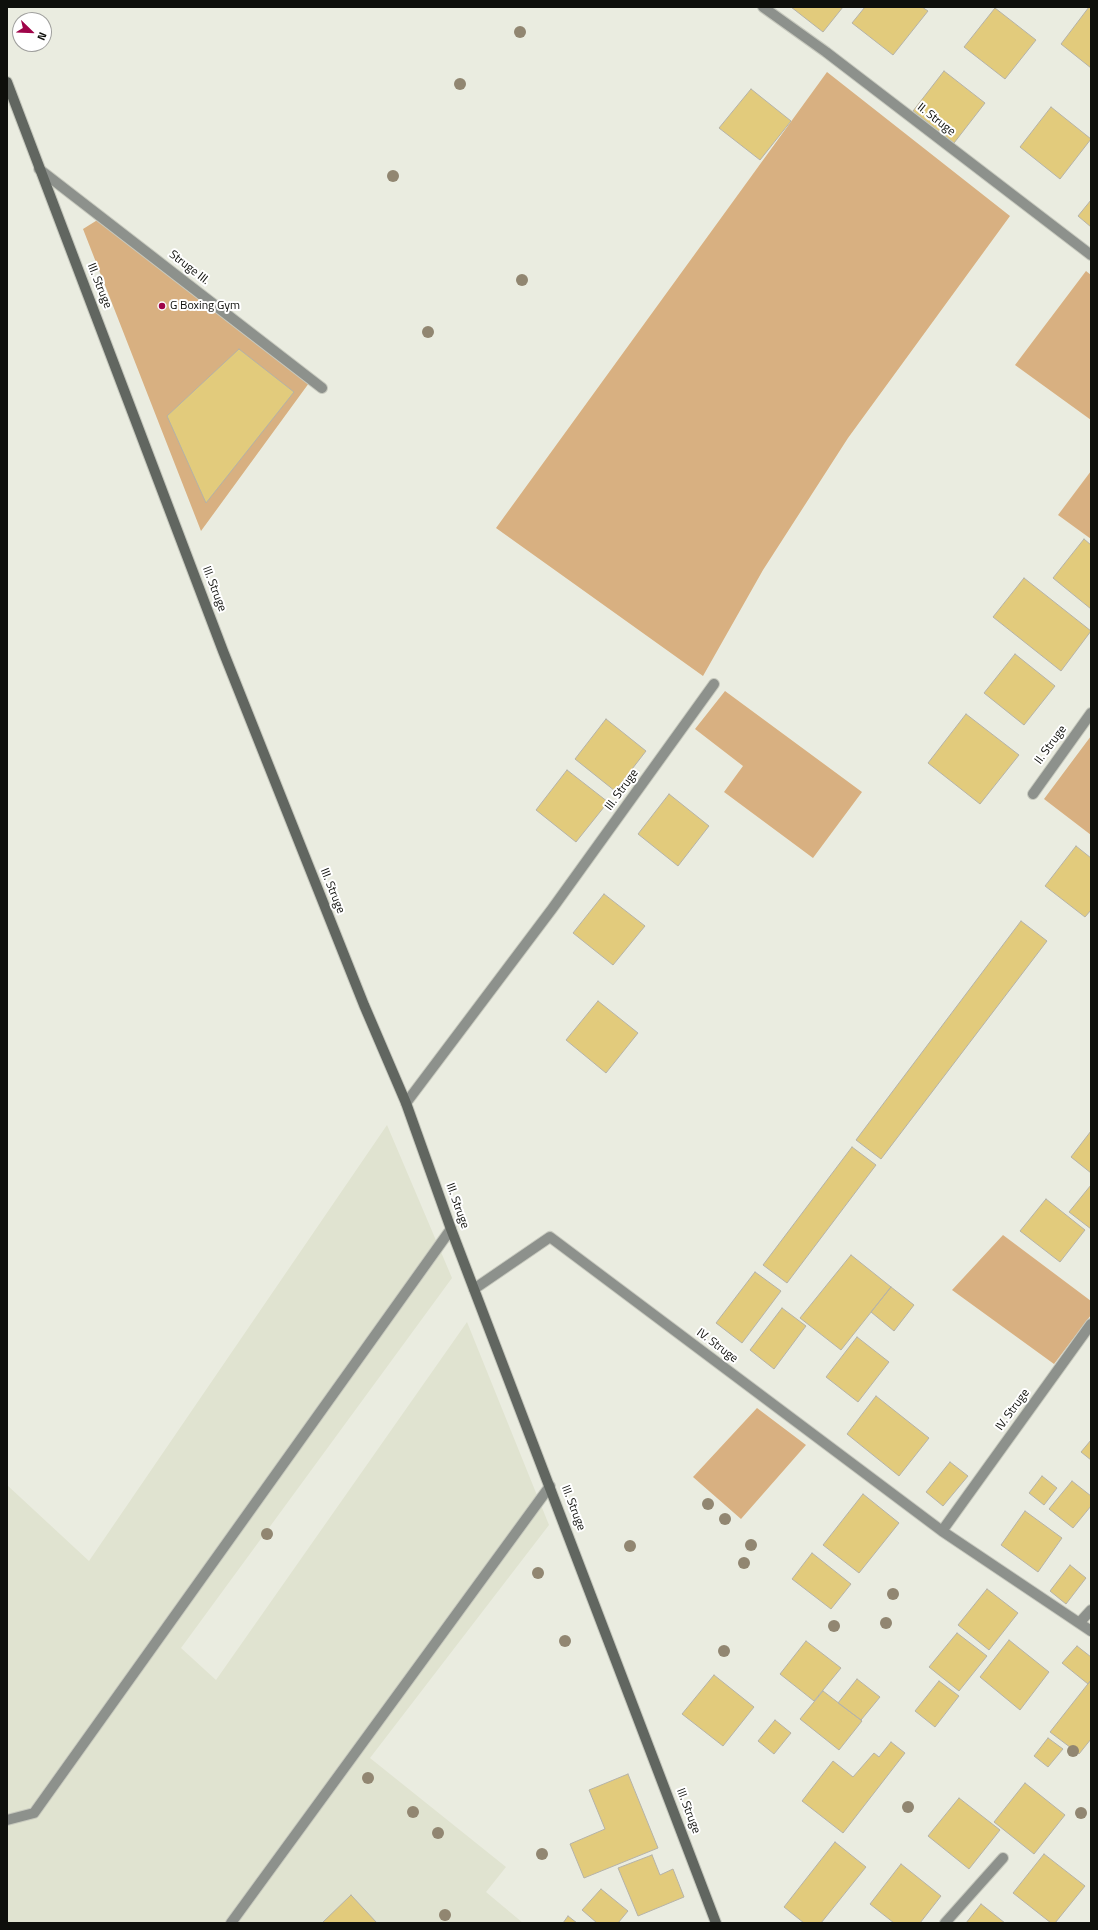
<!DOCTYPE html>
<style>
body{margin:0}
#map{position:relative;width:1098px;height:1930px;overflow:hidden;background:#eaece0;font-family:"Titillium Web",sans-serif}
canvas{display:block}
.frame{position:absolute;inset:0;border:8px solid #0e0f0b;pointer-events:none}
.north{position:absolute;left:12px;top:12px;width:40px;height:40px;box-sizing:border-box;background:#fff;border:1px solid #9f9f9d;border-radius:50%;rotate:113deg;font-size:11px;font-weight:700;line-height:16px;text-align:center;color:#0e0f0b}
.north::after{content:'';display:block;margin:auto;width:14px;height:18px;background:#9f0449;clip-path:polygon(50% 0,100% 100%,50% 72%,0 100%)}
</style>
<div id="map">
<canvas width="1098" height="1930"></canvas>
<div class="frame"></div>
<div class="north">N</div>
</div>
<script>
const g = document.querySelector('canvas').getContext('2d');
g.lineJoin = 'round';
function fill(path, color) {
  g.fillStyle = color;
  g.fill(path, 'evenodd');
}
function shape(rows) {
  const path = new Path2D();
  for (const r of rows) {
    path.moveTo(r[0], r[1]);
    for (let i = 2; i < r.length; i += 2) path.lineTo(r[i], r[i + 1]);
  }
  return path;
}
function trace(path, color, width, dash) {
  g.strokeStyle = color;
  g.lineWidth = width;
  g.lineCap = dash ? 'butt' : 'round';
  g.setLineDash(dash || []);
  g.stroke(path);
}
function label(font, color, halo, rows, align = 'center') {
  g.font = font + ' "Titillium Web",sans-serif';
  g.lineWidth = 4;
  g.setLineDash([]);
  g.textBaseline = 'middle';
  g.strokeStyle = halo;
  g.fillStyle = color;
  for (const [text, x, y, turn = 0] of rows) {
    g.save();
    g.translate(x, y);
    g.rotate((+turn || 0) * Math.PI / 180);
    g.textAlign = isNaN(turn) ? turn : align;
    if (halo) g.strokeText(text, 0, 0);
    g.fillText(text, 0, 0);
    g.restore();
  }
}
const built = shape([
 [387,1125,452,1278,181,1648,216,1680,467,1322,549,1525,370,1758,506,1867,486,1892,523,1923,7,1923,7,1485,89,1561]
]);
const green = shape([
 [827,72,1010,216,848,438,763,570,703,676,496,528],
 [99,219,309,383,201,531,83,229],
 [1086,271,1091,275,1091,420,1015,365],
 [1091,471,1091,539,1058,515],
 [725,691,862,792,813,858,724,792,743,766,695,729],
 [1091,736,1091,835,1044,799],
 [1003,1235,1091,1301,1091,1315,1054,1364,952,1290],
 [757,1408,806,1445,741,1519,693,1477]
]);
const building = shape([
 [791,7,843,7,823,32,791,7],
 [865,7,922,7,928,11,893,55,852,23,865,7],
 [1089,7,1091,7,1091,68,1061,44,1089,7],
 [995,8,1036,40,1005,79,964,47,995,8],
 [944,71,985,103,954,143,913,111,944,71],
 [751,89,791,121,760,160,719,128,751,89],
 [1051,107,1091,139,1060,179,1020,147,1051,107],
 [1091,200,1091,227,1078,216,1091,200],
 [239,349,294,392,206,503,167,416,239,349],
 [1084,539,1091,545,1091,609,1053,578,1084,539],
 [1024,578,1091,631,1061,671,993,617,1024,578],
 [1015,654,1055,686,1024,725,984,693,1015,654],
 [966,714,1019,755,980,804,928,763,966,714],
 [606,719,646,751,615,791,575,759,606,719],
 [567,770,608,802,576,842,536,810,567,770],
 [669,794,709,826,678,866,638,834,669,794],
 [1076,846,1091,858,1091,910,1085,917,1045,886,1076,846],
 [604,894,645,926,613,965,573,933,604,894],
 [1021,921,1047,941,881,1159,856,1140,1021,921],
 [598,1001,638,1033,606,1073,566,1040,598,1001],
 [1091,1131,1091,1173,1071,1157,1091,1131],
 [852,1147,876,1165,787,1283,763,1265,852,1147],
 [1091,1185,1091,1229,1069,1212,1091,1185],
 [1046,1199,1085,1230,1060,1262,1020,1231,1046,1199],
 [851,1255,891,1287,841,1350,800,1318,851,1255],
 [755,1272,781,1291,742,1343,716,1323,755,1272],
 [891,1287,914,1305,894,1331,871,1312,891,1287],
 [782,1308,806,1326,774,1369,750,1350,782,1308],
 [857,1337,889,1362,858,1402,826,1377,857,1337],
 [876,1396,929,1438,899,1476,847,1434,876,1396],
 [1091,1440,1091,1460,1081,1452,1091,1440],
 [950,1462,968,1476,943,1506,926,1492,950,1462],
 [1042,1476,1057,1488,1044,1505,1029,1493,1042,1476],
 [1072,1481,1091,1496,1091,1506,1073,1528,1049,1509,1072,1481],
 [863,1494,899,1523,859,1573,823,1545,863,1494],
 [1025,1511,1062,1538,1038,1572,1001,1545,1025,1511],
 [812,1553,851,1584,831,1609,792,1579,812,1553],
 [1070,1565,1086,1578,1066,1604,1050,1591,1070,1565],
 [987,1589,1018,1613,989,1650,958,1625,987,1589],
 [957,1633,987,1656,959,1691,929,1667,957,1633],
 [1009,1640,1049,1672,1020,1710,980,1677,1009,1640],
 [806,1641,841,1668,814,1701,780,1674,806,1641],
 [1077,1646,1091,1657,1091,1680,1088,1684,1062,1663,1077,1646],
 [714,1675,754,1707,723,1746,682,1714,714,1675],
 [857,1679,880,1697,861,1720,838,1703,857,1679],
 [1091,1680,1091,1739,1079,1754,1050,1732,1091,1680],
 [939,1681,959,1696,935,1727,915,1711,939,1681],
 [823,1691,862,1721,839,1750,800,1719,823,1691],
 [775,1720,791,1733,774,1754,758,1741,775,1720],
 [1048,1738,1063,1749,1048,1767,1034,1756,1048,1738],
 [891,1742,905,1753,843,1833,802,1801,833,1761,853,1777,874,1753,879,1757,891,1742],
 [628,1774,658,1848,584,1878,570,1844,605,1829,589,1790,628,1774],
 [1025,1783,1065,1815,1034,1854,994,1822,1025,1783],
 [959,1798,1000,1830,969,1869,928,1836,959,1798],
 [835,1842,866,1867,821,1923,804,1923,784,1907,835,1842],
 [1044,1854,1085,1886,1055,1923,1051,1923,1013,1893,1044,1854],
 [652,1855,660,1875,673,1869,684,1897,638,1916,618,1868,652,1855],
 [901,1864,941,1896,920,1923,894,1923,870,1904,901,1864],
 [601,1889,628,1911,618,1923,597,1923,582,1910,601,1889],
 [351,1895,377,1923,322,1923,351,1895],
 [981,1904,1005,1923,966,1923,981,1904],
 [568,1916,577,1923,563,1923,568,1916]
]);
const lane = shape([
 [7,1820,34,1813,451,1229],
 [231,1923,550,1486]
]);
const street = shape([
 [763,7,826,52,1091,255],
 [39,169,322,388],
 [1033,794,1091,713],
 [406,1103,552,909,714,684],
 [474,1289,550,1237,942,1531,1091,1631],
 [942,1531,1091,1324],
 [1080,1622,1091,1610],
 [945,1923,1003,1858]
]);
const secondary = shape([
 [7,82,223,651,364,1005,406,1103,451,1229,716,1923]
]);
const trees = [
 [520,32],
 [460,84],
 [393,176],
 [522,280],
 [428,332],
 [708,1504],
 [725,1519],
 [267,1534],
 [751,1545],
 [630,1546],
 [744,1563],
 [538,1573],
 [893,1594],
 [886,1623],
 [834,1626],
 [565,1641],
 [724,1651],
 [1073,1751],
 [368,1778],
 [908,1807],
 [413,1812],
 [1081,1813],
 [438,1833],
 [542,1854],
 [445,1915]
];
const markers = [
 [162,306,4,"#9f0449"]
];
const streetNames = [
 ["II. Struge",936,120,38],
 ["Struge III.",189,268,38],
 ["III. Struge",99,286,68],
 ["III. Struge",214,589,69],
 ["II. Struge",1051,745,-54],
 ["III. Struge",622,790,-54],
 ["III. Struge",332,891,68],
 ["III. Struge",457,1206,70],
 ["IV. Struge",717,1346,37],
 ["IV. Struge",1013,1410,-54],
 ["III. Struge",573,1508,69],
 ["III. Struge",688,1811,69]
];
const poiNames = [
 ["G Boxing Gym",170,306]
];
fill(built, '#e0e3d0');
fill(green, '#d8b081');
fill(building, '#e2cb7c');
trace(building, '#b5b2a7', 1);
trace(lane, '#c7c9be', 12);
trace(street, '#c7c9be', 12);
trace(secondary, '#c7c9be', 12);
trace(lane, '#8d918c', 10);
trace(street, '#8d918c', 10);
trace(secondary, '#616660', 10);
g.fillStyle = '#918671';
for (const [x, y] of trees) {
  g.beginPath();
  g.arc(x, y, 6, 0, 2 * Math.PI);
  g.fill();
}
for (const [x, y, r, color] of markers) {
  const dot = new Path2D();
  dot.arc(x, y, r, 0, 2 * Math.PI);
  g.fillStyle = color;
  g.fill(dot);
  trace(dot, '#fff', 1.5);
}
label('12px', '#0e0f0b', '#fff', streetNames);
label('12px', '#0e0f0b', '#fff', poiNames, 'left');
</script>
